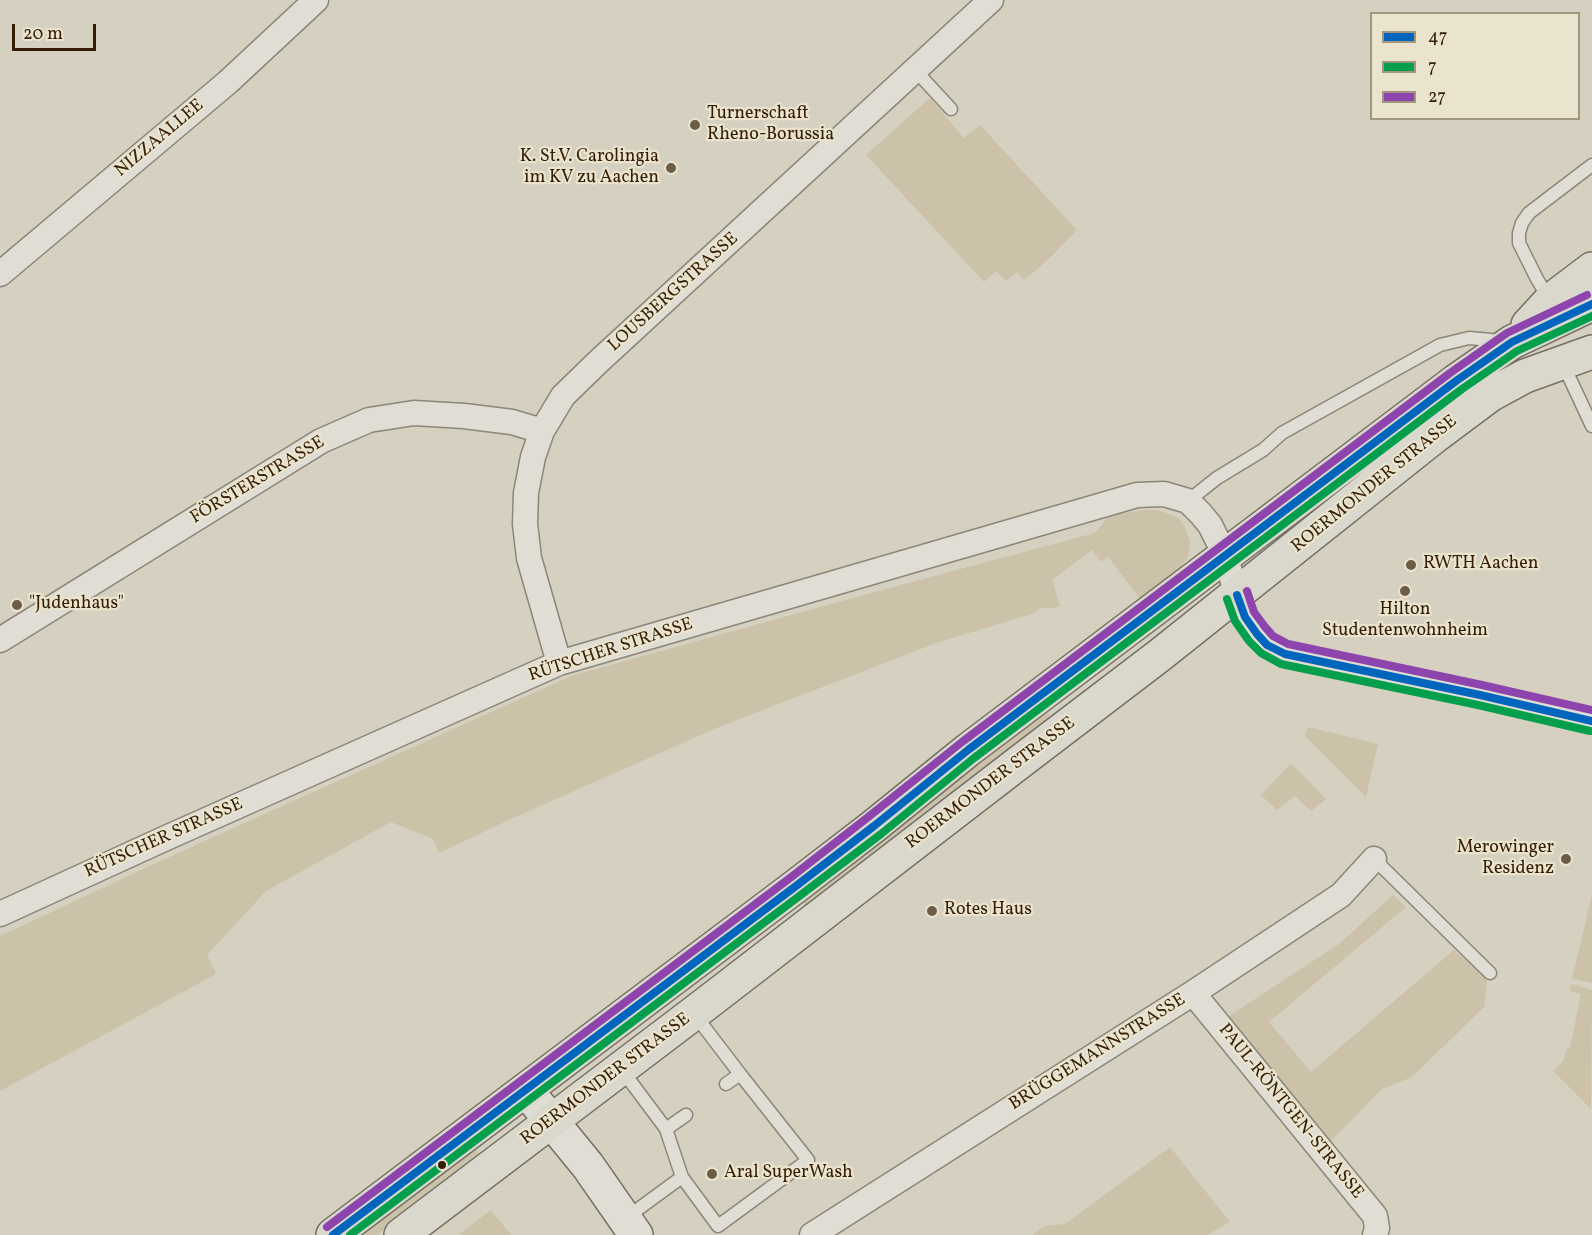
<!DOCTYPE html>
<meta charset="utf-8">
<style>
body{margin:0}
#map{position:relative;width:1592px;height:1235px;overflow:hidden;background:#d5d0bf;font-family:Vollkorn,serif}
canvas{display:block}
.legend{position:absolute;left:1370px;top:12px;width:210px;height:108px;box-sizing:border-box;background:#eae4cf;border:2px solid #a2957e;margin:0;padding:8px 10px;list-style:none;font-size:18px;color:#351e05}
.legend li{display:flex;align-items:center;gap:12px;height:30px}
.legend b{width:30px;border:2px solid #a2957e}
.scale{position:absolute;left:12px;top:24px;width:84px;height:27px;box-sizing:border-box;border:3px solid #351e05;border-top:0;padding-left:8px;font-size:18px;line-height:21px;white-space:nowrap;color:#351e05;-webkit-text-stroke:4px #eae4cf;paint-order:stroke}
</style>
<div id="map">
<canvas width="1592" height="1235"></canvas>
<ul class="legend">
<li><b style="height:8px;background:#0065bd"></b>47</li>
<li><b style="height:8px;background:#039f4d"></b>7</li>
<li><b style="height:8px;background:#8e44ad"></b>27</li>
</ul>
<div class="scale">20 m</div>
</div>
<script>
const g = document.querySelector('canvas').getContext('2d');
g.lineJoin = 'round';
function fill(path, color) {
  g.fillStyle = color;
  g.fill(path, 'evenodd');
}
function shape(rows) {
  const path = new Path2D();
  for (const r of rows) {
    path.moveTo(r[0], r[1]);
    for (let i = 2; i < r.length; i += 2) path.lineTo(r[i], r[i + 1]);
  }
  return path;
}
function trace(path, color, width, dash) {
  g.strokeStyle = color;
  g.lineWidth = width;
  g.lineCap = dash ? 'butt' : 'round';
  g.setLineDash(dash || []);
  g.stroke(path);
}
function label(font, color, halo, rows, align = 'center') {
  g.font = font + ' Vollkorn,serif';
  g.lineWidth = 4.5;
  g.setLineDash([]);
  g.textBaseline = 'middle';
  g.strokeStyle = halo;
  g.fillStyle = color;
  for (const [text, x, y, turn = 0] of rows) {
    g.save();
    g.translate(x, y);
    g.rotate((+turn || 0) * Math.PI / 180);
    g.textAlign = isNaN(turn) ? turn : align;
    if (halo) g.strokeText(text, 0, 0);
    g.fillText(text, 0, 0);
    g.restore();
  }
}
const green = shape([
 [930,98,964,138,980,125,1077,230,1050,258,1024,280,1017,272,1006,281,996,271,984,282,866,155],
 [1145,510,1157,510,1175,516,1181,521,1185,528,1190,541,1190,548,1187,558,1174,576,1141,600,1108,557,1101,562,1092,550,1052,580,1060,606,1052,608,1040,608,1035,613,936,643,714,729,511,819,439,853,433,839,391,822,266,891,207,955,216,974,0,1091,0,936,167,858,571,676,871,593,1095,533,1109,516],
 [1047,713,1049,714,1049,718,1033,733,807,906,804,905,804,901,819,887,1011,735],
 [1308,727,1378,744,1366,797,1305,736],
 [1291,763,1326,799,1311,811,1295,796,1277,810,1261,795],
 [1393,895,1406,907,1269,1022,1311,1072,1454,950,1487,979,1484,1007,1412,1077,1382,1089,1329,1143,1226,1018,1339,944],
 [1592,895,1592,983,1572,979],
 [1571,984,1592,990,1591,1109,1553,1071,1563,1061,1567,1048,1570,1048,1581,994,1570,991],
 [474,1147,481,1156,377,1235,358,1235],
 [1170,1147,1230,1222,1207,1235,1032,1235,1045,1226,1065,1224],
 [491,1210,511,1235,458,1235]
]);
const lane = shape([
 [915,70,951,109],
 [1549,299,1537,279,1519,243,1519,233,1522,223,1529,213,1592,165],
 [1563,364,1592,426],
 [1188,501,1217,478,1263,450,1282,433,1440,345,1469,338,1502,341],
 [1374,859,1490,973],
 [695,1015,740,1074,726,1084],
 [622,1070,666,1129,686,1115],
 [682,1177,718,1226,808,1160,740,1074],
 [626,1218,682,1177,666,1129]
]);
const street = shape([
 [0,274,228,82,316,0],
 [0,640,321,441,369,420,414,413,464,416,512,422,542,431],
 [559,663,529,558,525,524,526,493,533,457,542,431,563,396,598,362,991,0],
 [0,914,166,838,559,663,1137,495,1164,494,1188,501,1201,514,1210,525,1225,555,1237,595,1245,617,1257,634,1267,645,1285,654,1480,695,1592,721],
 [1193,993,1375,1216,1377,1228,1375,1235],
 [812,1235,1193,993,1341,895,1374,859]
]);
const secondary = shape([
 [526,1090,588,1166,636,1235]
]);
const primary = shape([
 [1528,325,1551,300,1592,269],
 [333,1235,796,886,874,826,968,750,1456,381,1512,342,1592,304],
 [401,1235,694,1013,1021,761,1160,655,1435,436,1490,395,1525,376,1592,352]
]);
const bus1 = shape([
 [1237,595,1245,617,1257,634,1267,645,1285,654,1480,695,1592,721],
 [333,1235,796,886,874,826,968,750,1456,381,1512,342,1592,304]
]);
const bus2 = shape([
 [1227,599,1235,621,1249,641,1261,653,1281,664,1478,705,1590,731],
 [350,1235,802,894,881,834,974,758,1462,389,1517,351,1592,316]
]);
const bus3 = shape([
 [1247,591,1254,612,1265,627,1273,636,1288,644,1482,685,1592,710],
 [327,1227,790,878,867,818,962,742,1450,373,1507,333,1587,295]
]);
const markers = [
 [695,125,6,"#6d5c46"],
 [671,168,6,"#6d5c46"],
 [1411,565,6,"#6d5c46"],
 [1405,591,6,"#6d5c46"],
 [17,605,6,"#6d5c46"],
 [1566,859,6,"#6d5c46"],
 [932,911,6,"#6d5c46"],
 [442,1165,5,"#351e05"],
 [712,1174,6,"#6d5c46"]
];
const poiNames = [
 ["Turnerschaft",707,115],
 ["Rheno-Borussia",707,136],
 ["K. St.V. Carolingia",659,158,"right"],
 ["im KV zu Aachen",659,179,"right"],
 ["RWTH Aachen",1423,565],
 ["\"Judenhaus\"",29,605],
 ["Hilton",1405,611,"center"],
 ["Studentenwohnheim",1405,632,"center"],
 ["Merowinger",1554,849,"right"],
 ["Residenz",1554,870,"right"],
 ["Rotes Haus",944,911],
 ["Aral SuperWash",724,1174]
];
const streetNames = [
 ["NIZZAALLEE",160,139,-40],
 ["LOUSBERGSTRASSE",674,293,-42],
 ["FÖRSTERSTRASSE",258,481,-31],
 ["ROERMONDER STRASSE",1375,485,-39],
 ["RÜTSCHER STRASSE",611,651,-18],
 ["ROERMONDER STRASSE",991,784,-37],
 ["RÜTSCHER STRASSE",164,839,-24],
 ["BRÜGGEMANNSTRASSE",1098,1053,-32],
 ["ROERMONDER STRASSE",606,1080,-37],
 ["PAUL-RÖNTGEN-STRASSE",1290,1112,51]
];
fill(green, '#cbc2a9');
trace(lane, '#8c8679', 15);
trace(street, '#8c8679', 27);
trace(secondary, '#746e62', 36);
trace(primary, '#746e62', 36);
trace(lane, '#dfddd4', 12);
trace(street, '#dfddd4', 24);
trace(secondary, '#dfddd4', 33);
trace(primary, '#dad7cd', 33);
trace(bus1, '#0065bd', 8);
trace(bus2, '#039f4d', 8);
trace(bus3, '#8e44ad', 8);
for (const [x, y, r, color] of markers) {
  const dot = new Path2D();
  dot.arc(x, y, r, 0, 2 * Math.PI);
  g.fillStyle = color;
  g.fill(dot);
  trace(dot, '#eae4cf', 2);
}
label('18px', '#351e05', '#eae4cf', poiNames, 'left');
label('18px', '#351e05', '#eae4cf', streetNames);
</script>
